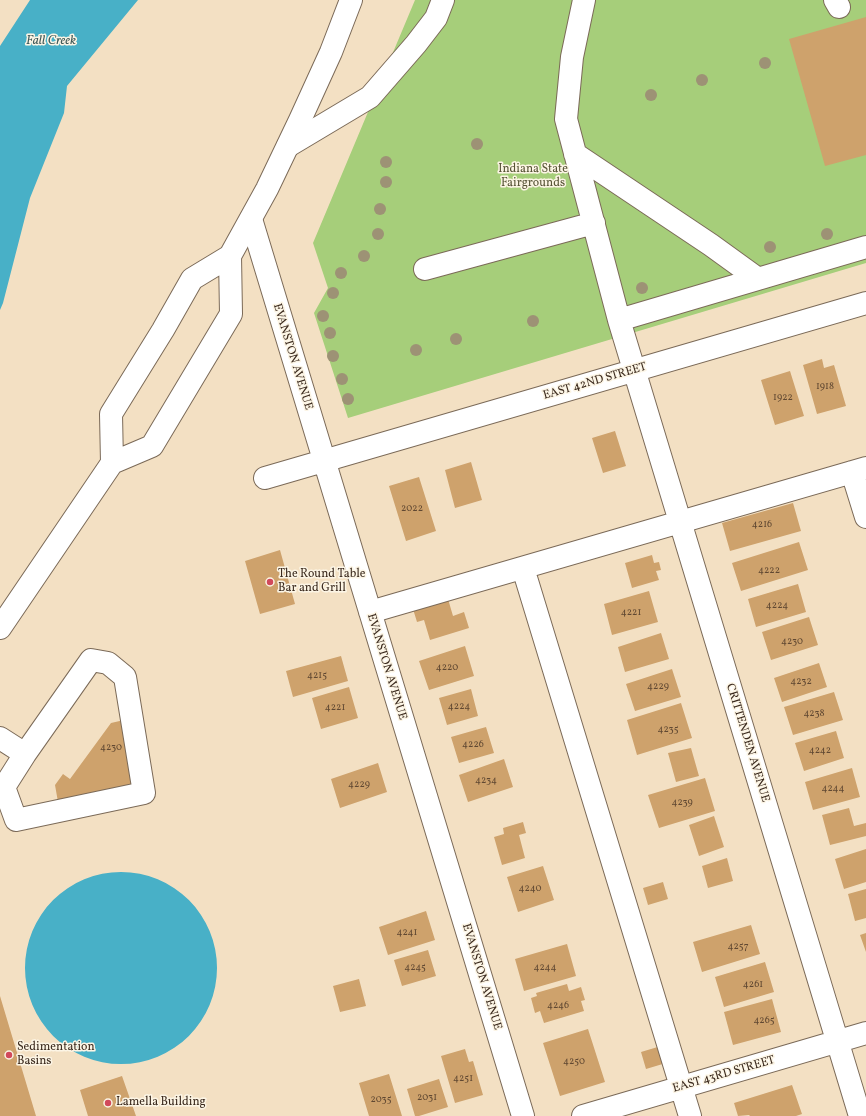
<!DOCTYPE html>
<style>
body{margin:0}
canvas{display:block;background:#f3e0c3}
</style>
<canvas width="866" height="1116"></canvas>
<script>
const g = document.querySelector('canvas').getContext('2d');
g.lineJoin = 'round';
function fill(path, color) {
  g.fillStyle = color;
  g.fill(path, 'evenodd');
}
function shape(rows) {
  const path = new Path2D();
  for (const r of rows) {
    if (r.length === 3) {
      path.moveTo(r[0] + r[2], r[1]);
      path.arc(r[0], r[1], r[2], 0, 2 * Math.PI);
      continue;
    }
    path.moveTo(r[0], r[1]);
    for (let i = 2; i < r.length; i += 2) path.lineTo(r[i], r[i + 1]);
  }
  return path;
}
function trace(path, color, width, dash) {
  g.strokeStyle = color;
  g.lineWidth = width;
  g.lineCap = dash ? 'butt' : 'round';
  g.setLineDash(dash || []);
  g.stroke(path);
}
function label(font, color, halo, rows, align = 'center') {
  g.font = font + ' Vollkorn,serif';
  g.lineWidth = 3;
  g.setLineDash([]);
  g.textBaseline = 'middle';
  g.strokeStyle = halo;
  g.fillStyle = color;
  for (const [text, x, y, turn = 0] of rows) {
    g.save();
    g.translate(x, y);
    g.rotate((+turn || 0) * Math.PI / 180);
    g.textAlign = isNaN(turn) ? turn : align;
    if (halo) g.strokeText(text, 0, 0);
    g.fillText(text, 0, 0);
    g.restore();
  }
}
const green = shape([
 [415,0,866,0,866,263,348,418,314,313,328,288,313,243]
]);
const water = shape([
 [30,0,138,0,67,86,64,113,30,198,3,303,0,310,0,46],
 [121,968,96]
]);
const building = shape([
 [866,17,866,155,825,166,789,39],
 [822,359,824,368,834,365,846,406,817,414,803,365],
 [790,371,804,416,775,425,761,380],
 [615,431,626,466,603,473,592,438],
 [471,462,482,500,455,508,445,470],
 [419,477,436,531,406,541,389,486],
 [793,503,801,531,730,551,722,523],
 [799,542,808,570,741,591,732,563],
 [280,550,295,604,260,614,245,561],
 [652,555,654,563,659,562,661,570,656,571,659,580,632,588,625,563],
 [798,584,806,612,756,627,748,599],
 [649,591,658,622,612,635,604,604],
 [448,599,453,616,464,612,469,628,430,640,424,620,417,622,413,609],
 [809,617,818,645,771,660,762,632],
 [661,633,669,659,625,672,618,647],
 [465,646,474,676,429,690,419,661],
 [341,656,348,681,293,697,286,671],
 [819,663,827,687,782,702,774,678],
 [672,669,681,697,635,711,626,684],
 [349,687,358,718,321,729,312,698],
 [471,689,478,716,447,725,439,698],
 [834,692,843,720,793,735,784,707],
 [681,703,692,738,637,755,627,720],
 [124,720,136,787,58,802,55,785,63,774,70,779,111,723],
 [486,727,494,753,459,763,451,737],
 [836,731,844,758,804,771,795,743],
 [691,748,699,776,676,782,668,753],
 [504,759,513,787,468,802,459,775],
 [378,763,387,792,340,808,331,779],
 [852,768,860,797,813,810,805,782],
 [705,778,715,811,659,828,648,795],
 [849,808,854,826,866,823,866,836,830,845,822,815],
 [714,816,724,847,699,856,689,825],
 [523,822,526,833,519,835,525,858,502,865,494,837,504,834,503,828],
 [866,849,866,882,844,889,835,859],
 [727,858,733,881,708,888,702,866],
 [543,866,554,900,518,912,507,877],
 [663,882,668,899,648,905,643,888],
 [866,889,866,918,855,921,848,894],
 [426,911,435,940,388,955,379,927],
 [751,925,760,954,702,972,693,942],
 [866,933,866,952,860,935],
 [567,944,576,976,524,991,515,959],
 [428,950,436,976,402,986,394,960],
 [765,962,774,992,724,1007,715,977],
 [359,979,366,1006,340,1012,333,986],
 [567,984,569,991,581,987,585,1000,581,1001,584,1011,544,1023,540,1011,535,1013,531,998,537,996,536,993],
 [0,996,36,1116,0,1116],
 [772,999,781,1032,733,1045,724,1012],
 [588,1029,605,1082,560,1096,543,1043],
 [661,1046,666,1063,646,1069,641,1052],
 [465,1049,469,1062,473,1061,483,1095,455,1103,441,1056],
 [389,1074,402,1116,369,1116,359,1083],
 [122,1076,136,1116,88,1116,80,1090],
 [439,1079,448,1107,419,1116,415,1116,407,1089],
 [792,1085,802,1114,796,1116,750,1116,749,1115,738,1116,734,1103]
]);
const minor = shape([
 [584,0,572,57,566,119,619,320,860,1116],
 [835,0,839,7],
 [288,146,370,97,416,44,436,18,443,0],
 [575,154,711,245,758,279],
 [251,219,523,1116],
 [425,269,594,223],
 [619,320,866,247],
 [852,472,866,517],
 [265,478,866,303],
 [523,568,690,1116],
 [370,612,866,468],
 [0,738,25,754,91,660,108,663,125,677,144,793,16,820,4,787,25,754],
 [583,1116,866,1033]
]);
const major = shape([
 [112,463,111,414,163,330,192,279,230,256],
 [0,628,112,463,152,446,231,314,230,256,267,189,300,120,331,52,351,0]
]);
const trees = [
 [765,63],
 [702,80],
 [651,95],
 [477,144],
 [386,162],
 [386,182],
 [380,209],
 [378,234],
 [827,234],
 [770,247],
 [364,256],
 [341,273],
 [642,288],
 [333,293],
 [323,316],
 [533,321],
 [330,333],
 [456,339],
 [416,350],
 [333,356],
 [342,379],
 [348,399]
];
const markers = [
 [270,582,4,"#d1495b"],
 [9,1055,4,"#d1495b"],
 [108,1103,4,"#d1495b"]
];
const numberNames = [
 ["1918",825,387],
 ["1922",783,398],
 ["2022",412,509],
 ["4216",762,525],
 ["4222",769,571],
 ["4224",777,606],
 ["4221",631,613],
 ["4230",792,642],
 ["4220",447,668],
 ["4215",317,676],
 ["4232",801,682],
 ["4229",658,687],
 ["4224",459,707],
 ["4221",335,708],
 ["4238",814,714],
 ["4235",668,730],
 ["4226",473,745],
 ["4230",111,748],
 ["4242",820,751],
 ["4234",486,781],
 ["4229",359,785],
 ["4244",833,789],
 ["4239",682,803],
 ["4240",530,889],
 ["4241",407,933],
 ["4257",738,947],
 ["4245",415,968],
 ["4244",545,968],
 ["4261",753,985],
 ["4246",558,1006],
 ["4265",764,1021],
 ["4250",574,1062],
 ["4251",463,1079],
 ["2031",427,1098],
 ["2035",381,1100]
];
const parkNames = [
 ["Indiana State",533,170],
 ["Fairgrounds",533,184]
];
const streetNames = [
 ["EVANSTON AVENUE",292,357,73],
 ["EAST 42ND STREET",595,382,-16],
 ["EVANSTON AVENUE",386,667,73],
 ["CRITTENDEN AVENUE",747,743,73],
 ["EVANSTON AVENUE",481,977,73],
 ["EAST 43RD STREET",724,1075,-16]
];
const poiNames = [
 ["The Round Table",278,575],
 ["Bar and Grill",278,589],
 ["Sedimentation",17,1048],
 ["Basins",17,1062],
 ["Lamella Building",116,1103]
];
const waterNames = [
 ["Fall Creek",51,42]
];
fill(green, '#a6ce7a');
fill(water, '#48b0c7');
fill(building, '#cea26c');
trace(minor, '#7b6a58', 24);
trace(major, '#7b6a58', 24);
trace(minor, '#fff', 22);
trace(major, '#fff', 22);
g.fillStyle = '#9d9275';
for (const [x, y] of trees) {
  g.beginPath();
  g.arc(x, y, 6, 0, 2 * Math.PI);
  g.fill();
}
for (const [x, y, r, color] of markers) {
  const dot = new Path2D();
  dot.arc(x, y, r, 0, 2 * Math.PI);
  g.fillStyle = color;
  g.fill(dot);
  trace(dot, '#fcf5e5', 1.5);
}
label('10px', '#604832', null, numberNames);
label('12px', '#565335', '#fcf5e5', parkNames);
label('12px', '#3b2a1e', '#fcf5e5', streetNames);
label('12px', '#3b2a1e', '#fcf5e5', poiNames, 'left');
label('italic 13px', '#405959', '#fcf5e5', waterNames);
</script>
